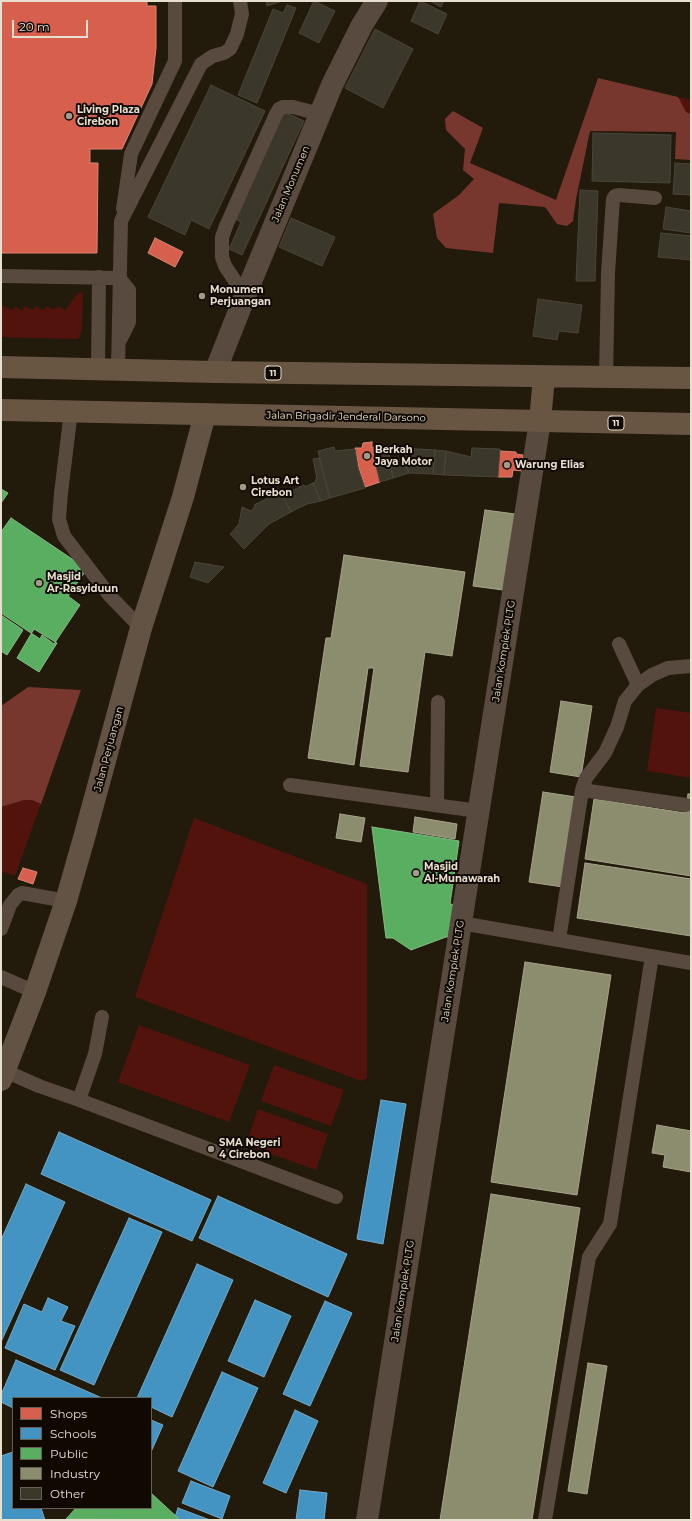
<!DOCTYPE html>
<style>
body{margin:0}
#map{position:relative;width:692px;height:1521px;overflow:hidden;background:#221a0b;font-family:Montserrat,sans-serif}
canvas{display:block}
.frame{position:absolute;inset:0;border:2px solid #e7dfcf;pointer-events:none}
.legend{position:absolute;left:12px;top:1397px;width:140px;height:112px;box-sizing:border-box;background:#0f0902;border:1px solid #655f54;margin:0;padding:5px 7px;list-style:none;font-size:12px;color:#e7dfcf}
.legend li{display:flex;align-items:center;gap:8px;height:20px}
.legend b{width:20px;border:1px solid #655f54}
.scale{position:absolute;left:12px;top:20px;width:76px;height:18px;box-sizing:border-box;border:2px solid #e7dfcf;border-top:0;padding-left:5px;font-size:12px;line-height:14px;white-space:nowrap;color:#e7dfcf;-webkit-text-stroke:3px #0f0902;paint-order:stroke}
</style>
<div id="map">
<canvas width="692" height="1521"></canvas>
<div class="frame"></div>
<ul class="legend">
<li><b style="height:11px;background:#d6604d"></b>Shops</li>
<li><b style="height:11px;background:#4393c3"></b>Schools</li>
<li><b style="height:11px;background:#5aae61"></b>Public</li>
<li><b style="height:11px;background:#8c8c6e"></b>Industry</li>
<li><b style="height:11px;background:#3b372a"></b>Other</li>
</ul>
<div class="scale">20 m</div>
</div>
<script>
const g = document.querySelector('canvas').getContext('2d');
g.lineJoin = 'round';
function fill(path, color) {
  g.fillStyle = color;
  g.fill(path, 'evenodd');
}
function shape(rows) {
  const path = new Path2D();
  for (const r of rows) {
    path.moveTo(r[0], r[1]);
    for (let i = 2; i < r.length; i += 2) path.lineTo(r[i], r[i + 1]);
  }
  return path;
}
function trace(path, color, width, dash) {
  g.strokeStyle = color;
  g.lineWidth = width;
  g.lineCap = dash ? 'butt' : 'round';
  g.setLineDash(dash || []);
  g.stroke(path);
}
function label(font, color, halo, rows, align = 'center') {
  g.font = font + ' Montserrat,sans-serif';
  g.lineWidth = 4;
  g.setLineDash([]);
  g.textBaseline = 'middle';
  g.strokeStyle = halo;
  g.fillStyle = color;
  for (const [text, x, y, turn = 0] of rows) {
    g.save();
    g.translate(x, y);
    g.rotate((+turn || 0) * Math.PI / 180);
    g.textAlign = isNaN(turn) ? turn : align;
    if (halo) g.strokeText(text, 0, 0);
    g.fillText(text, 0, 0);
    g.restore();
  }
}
const green = shape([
 [678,97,691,100,691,114,686,112],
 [79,292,83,293,82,328,79,339,1,337,1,309,4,306,12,310,15,306,22,311,25,306,33,310,36,306,43,310,47,306,54,310,58,306,65,310],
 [656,708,691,713,691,778,647,771],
 [24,800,32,800,41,804,15,876,1,871,1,807],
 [194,818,367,884,367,1078,361,1081,135,997],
 [139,1025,250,1065,229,1122,118,1082],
 [274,1065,344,1090,331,1126,261,1101],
 [258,1109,328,1134,316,1170,246,1145]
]);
const forest = shape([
 [598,78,678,97,686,112,691,114,691,160,675,159,676,132,590,131,576,199,573,221,567,226,557,224,545,207,499,203,493,253,446,248,437,238,433,214,459,195,474,179,463,170,465,149,446,130,445,119,453,111,483,128,470,163,556,200],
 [28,687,81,690,41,804,32,800,24,800,1,807,1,706]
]);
const shops = shape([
 [1,1,147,1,147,6,156,6,156,48,152,84,122,149,90,149,90,163,98,163,97,253,1,253,1,1],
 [155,238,183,252,175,267,148,253,155,238],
 [372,442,372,448,374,447,375,462,380,482,365,487,359,468,355,448,362,448,363,443,372,442],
 [500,451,516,452,516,454,523,455,522,471,513,470,512,477,498,477,500,451],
 [23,868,37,872,33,884,18,879,23,868]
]);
const schools = shape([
 [381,1100,406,1104,383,1244,357,1239,381,1100],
 [59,1132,211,1200,192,1241,41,1174,59,1132],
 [26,1184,65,1202,1,1342,1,1240,26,1184],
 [218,1196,347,1254,328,1297,199,1238,218,1196],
 [129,1218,162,1232,94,1385,60,1370,129,1218],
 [197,1264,233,1280,172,1417,151,1407,151,1398,137,1398,197,1264],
 [48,1298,68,1307,61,1321,75,1326,55,1370,5,1348,24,1304,42,1312,48,1298],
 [255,1300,291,1316,264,1377,228,1361,255,1300],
 [325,1301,352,1313,310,1406,283,1394,325,1301],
 [16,1360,102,1398,13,1398,13,1408,1,1402,1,1395,16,1360],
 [222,1372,258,1388,213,1487,178,1471,222,1372],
 [295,1410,318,1421,286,1493,263,1483,295,1410],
 [151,1420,163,1425,151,1452,151,1420],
 [13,1452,13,1508,41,1508,45,1520,1,1520,1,1456,13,1452],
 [191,1481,230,1496,222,1519,182,1503,191,1481],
 [300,1490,327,1493,324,1520,296,1520,300,1490],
 [178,1508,210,1520,174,1520,178,1508]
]);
const public = shape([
 [1,489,8,493,1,503,1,489],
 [11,518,87,569,68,596,80,605,54,644,42,635,40,639,1,613,1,532,11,518],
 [1,615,23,630,7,655,1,651,1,615],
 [34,629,57,643,39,672,17,658,34,629],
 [372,827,459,841,450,904,456,905,452,937,446,937,411,950,393,938,386,938,372,827],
 [151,1493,178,1518,176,1520,66,1519,76,1508,151,1508,151,1493]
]);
const industry = shape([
 [485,510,515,514,503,590,473,586,485,510],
 [344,555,465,572,452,656,425,652,408,772,360,766,374,668,368,668,354,765,308,758,326,638,331,638,344,555],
 [561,701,592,706,581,777,550,772,561,701],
 [543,792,576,797,563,887,529,882,543,792],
 [688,794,691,794,691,876,585,859,594,799,685,813,688,794],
 [340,814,365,818,361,842,336,838,340,814],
 [415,817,457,824,455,839,413,832,415,817],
 [585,863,691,879,691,936,577,918,585,863],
 [525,962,611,975,577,1195,491,1182,525,962],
 [657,1125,691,1131,691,1172,663,1167,665,1155,652,1153,657,1125],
 [491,1194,580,1208,532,1520,440,1520,491,1194],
 [588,1363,607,1366,587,1494,568,1491,588,1363]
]);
const building = shape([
 [266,1,282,1,267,6,266,1],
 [314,1,335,11,319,43,299,33,314,1],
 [420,1,447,14,438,34,411,21,420,1],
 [430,1,444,1,441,7,430,1],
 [287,5,296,8,257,103,238,95,273,9,283,13,287,5],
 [375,29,413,49,383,108,345,88,375,29],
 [211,85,265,111,209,229,191,220,185,235,148,217,211,85],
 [284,112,304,121,242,255,229,249,241,222,235,219,284,112],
 [593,133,671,135,670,183,592,181,593,133],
 [675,163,691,164,691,195,673,194,675,163],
 [580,190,598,191,595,281,576,281,580,190],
 [666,207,691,211,691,233,663,229,666,207],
 [291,218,335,237,322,266,279,247,291,218],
 [661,233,691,236,691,260,658,257,661,233],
 [538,299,582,305,578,333,559,331,557,340,533,336,538,299],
 [388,446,393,478,380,482,375,462,374,447,379,448,388,446],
 [334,447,335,451,355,449,358,468,365,488,330,498,318,451,334,447],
 [402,448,435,450,433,474,409,473,402,459,402,448],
 [472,448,500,449,498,477,444,475,446,451,471,457,472,448],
 [435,450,446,451,444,475,433,474,435,450],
 [319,458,330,498,321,501,313,483,316,482,315,480,317,479,313,459,319,458],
 [402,459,409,473,393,478,390,463,402,459],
 [313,483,321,501,307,504,291,512,282,495,304,485,305,487,313,483],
 [278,493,279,497,282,495,291,512,269,524,244,549,230,534,239,524,242,507,251,511,255,506,254,505,278,493],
 [195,562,224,567,208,583,190,577,195,562]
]);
const lane = shape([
 [123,209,131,154,175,61,175,1],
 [1,276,119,278],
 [119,278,129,290,129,322,120,340],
 [245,296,225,266,222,257,222,237,226,226,276,114,279,109,283,107,293,107,320,114],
 [98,369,99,277],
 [118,369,121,221,201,64,213,56,224,53,230,49,237,34,242,14,240,1],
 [606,378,608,273,613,199,615,196,619,195,655,198],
 [71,411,61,493,59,519,64,536,110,596,141,628],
 [619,644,638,685],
 [290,785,478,811],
 [582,790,686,805],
 [437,805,438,702],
 [461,923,691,963],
 [1,929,10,905,18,895,22,893,66,901],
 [559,940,582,790,586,778,605,753,617,727,625,701,638,685,652,675,668,668,691,666],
 [1,977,35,992],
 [5,1071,39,1086,79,1100,336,1197],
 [79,1100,95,1054,102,1017],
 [545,1520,589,1257,610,1224,652,956]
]);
const street = shape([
 [215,372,245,296,332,85,362,25,377,1],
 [367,1520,540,421]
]);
const secondary = shape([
 [1,1080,35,992,66,901,84,838,141,628,183,497,205,414]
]);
const highway = shape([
 [1,367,215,372,691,378],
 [1,410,691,424],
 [540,421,544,377]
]);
const markers = [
 [69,116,4,"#a29a8a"],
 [202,296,4,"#a29a8a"],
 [367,456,4,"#a29a8a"],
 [507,465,4,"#a29a8a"],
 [243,487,4,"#a29a8a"],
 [39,583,4,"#a29a8a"],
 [416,873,4,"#a29a8a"],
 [211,1149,4,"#a29a8a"]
];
const shields = [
 [273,373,16],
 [616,423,16]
];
const shieldNames = [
 ["11",273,373],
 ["11",616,423]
];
const poiNames = [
 ["Living Plaza",77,110],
 ["Cirebon",77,122],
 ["Monumen",210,290],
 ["Perjuangan",210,302],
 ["Berkah",375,450],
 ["Jaya Motor",375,462],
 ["Warung Elias",515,465],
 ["Lotus Art",251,481],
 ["Cirebon",251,493],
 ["Masjid",47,577],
 ["Ar-Rasyiduun",47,589],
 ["Masjid",424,867],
 ["Al-Munawarah",424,879],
 ["SMA Negeri",219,1143],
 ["4 Cirebon",219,1155]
];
const streetNames = [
 ["Jalan Monumen",291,184,-67],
 ["Jalan Brigadir Jenderal Darsono",346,417,1],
 ["Jalan Komplek PLTG",504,651,-81],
 ["Jalan Perjuangan",109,749,-75],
 ["Jalan Komplek PLTG",453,971,-81],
 ["Jalan Komplek PLTG",403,1291,-81]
];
fill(green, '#52130d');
fill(forest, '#78372e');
fill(shops, '#d6604d');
trace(shops, '#db8674', 1);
fill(schools, '#4393c3');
trace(schools, '#74aac7', 1);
fill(public, '#5aae61');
trace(public, '#84bd82', 1);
fill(industry, '#8c8c6e');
trace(industry, '#a7a58b', 1);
fill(building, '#3b372a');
trace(building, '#494639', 1);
trace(lane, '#584a3e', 14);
trace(street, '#584a3e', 22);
trace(secondary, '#635345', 22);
trace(highway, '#685542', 22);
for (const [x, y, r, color] of markers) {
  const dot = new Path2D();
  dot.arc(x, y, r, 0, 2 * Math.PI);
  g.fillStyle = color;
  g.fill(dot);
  trace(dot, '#0f0902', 1.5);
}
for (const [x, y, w] of shields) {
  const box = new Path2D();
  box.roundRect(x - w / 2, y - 7, w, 14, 3);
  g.fillStyle = '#0f0902';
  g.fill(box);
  trace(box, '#e7dfcf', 1);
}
label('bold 9px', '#e7dfcf', null, shieldNames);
label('bold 10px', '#e7dfcf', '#0f0902', poiNames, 'left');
label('10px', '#e7dfcf', '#0f0902', streetNames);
</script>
